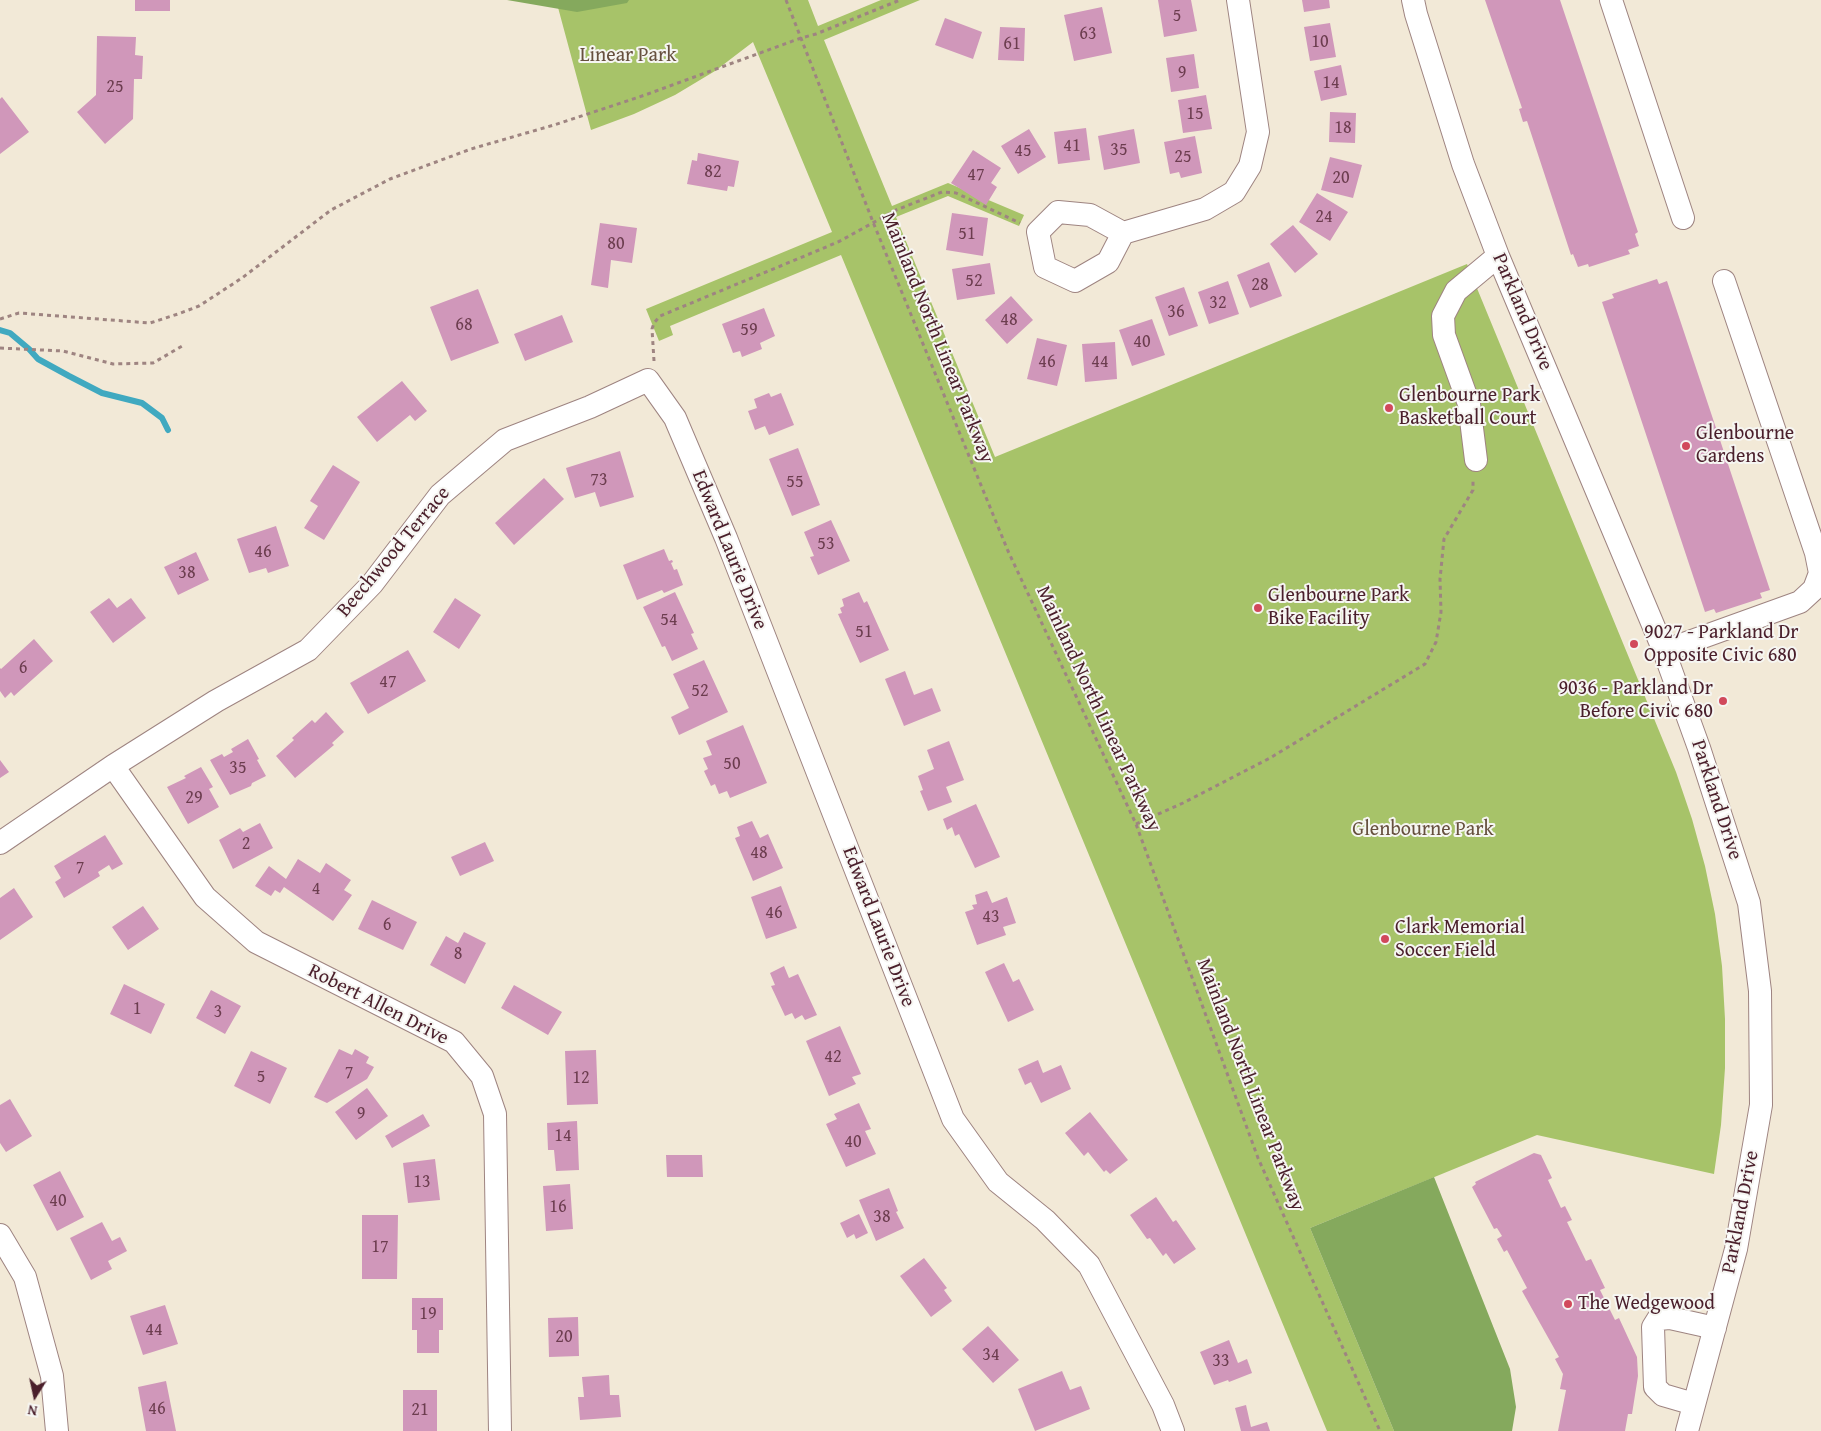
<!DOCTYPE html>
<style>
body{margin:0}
#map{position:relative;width:1821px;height:1431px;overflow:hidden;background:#f2e9d7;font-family:"Gentium Book Plus",serif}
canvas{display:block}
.north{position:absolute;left:10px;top:1371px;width:50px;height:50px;-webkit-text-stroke:4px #f6f6f2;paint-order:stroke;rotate:190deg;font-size:14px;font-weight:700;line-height:20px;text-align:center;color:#4a1f2b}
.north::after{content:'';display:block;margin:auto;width:18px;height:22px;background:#4a1f2b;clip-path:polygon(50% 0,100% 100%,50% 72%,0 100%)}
</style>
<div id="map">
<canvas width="1821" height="1431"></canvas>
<div class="north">N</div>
</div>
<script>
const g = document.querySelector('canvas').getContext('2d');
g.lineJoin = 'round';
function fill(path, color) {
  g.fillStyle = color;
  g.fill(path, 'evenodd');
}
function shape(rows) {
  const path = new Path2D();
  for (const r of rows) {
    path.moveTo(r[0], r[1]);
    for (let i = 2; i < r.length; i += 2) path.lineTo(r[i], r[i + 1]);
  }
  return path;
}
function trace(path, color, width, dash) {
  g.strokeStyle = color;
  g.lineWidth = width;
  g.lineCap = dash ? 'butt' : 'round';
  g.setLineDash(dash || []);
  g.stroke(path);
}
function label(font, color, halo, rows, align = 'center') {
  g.font = font + ' "Gentium Book Plus",serif';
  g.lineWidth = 4;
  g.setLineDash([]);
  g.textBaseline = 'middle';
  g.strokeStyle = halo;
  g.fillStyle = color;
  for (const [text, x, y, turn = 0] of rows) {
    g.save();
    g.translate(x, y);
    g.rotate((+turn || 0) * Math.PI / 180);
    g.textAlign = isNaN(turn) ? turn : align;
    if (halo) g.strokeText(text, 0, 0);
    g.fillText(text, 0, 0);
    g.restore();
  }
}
const green = shape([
 [556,0,808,0,818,26,881,0,920,0,824,40,892,206,948,183,1024,215,1019,226,948,196,896,217,995,457,1467,264,1676,772,1692,819,1705,866,1715,914,1722,966,1725,1019,1725,1068,1721,1125,1714,1174,1537,1135,1310,1228,1394,1431,1327,1431,841,255,670,326,673,335,659,341,646,309,832,232,753,42,715,71,675,95,634,114,591,130]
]);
const forest = shape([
 [507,0,629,0,627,3,577,12],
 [1434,1177,1510,1369,1516,1407,1512,1431,1394,1431,1310,1228]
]);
const stream = shape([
 [0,330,10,333,29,349,38,359,69,376,102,393,142,403,162,418,168,430]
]);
const building = shape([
 [135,0,170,0,170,11,135,11],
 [1158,0,1191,0,1197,31,1164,37],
 [1302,0,1329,0,1330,8,1304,12],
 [1485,0,1560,0,1638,232,1635,234,1639,246,1628,250,1630,254,1589,267,1588,264,1578,267,1573,254,1571,255,1527,121,1523,122,1519,109,1522,108],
 [1102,7,1112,53,1074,61,1064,15],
 [945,18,982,32,973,59,935,45],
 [1330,23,1336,57,1310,61,1304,27],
 [1000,27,1025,28,1024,61,998,60],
 [97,36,136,37,135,55,143,56,142,79,134,79,133,119,105,144,77,112,96,95],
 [1194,54,1199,88,1171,92,1166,58],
 [1341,65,1347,95,1321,101,1314,71],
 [1206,95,1212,129,1183,133,1178,100],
 [2,97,29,132,0,154,0,99],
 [1330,112,1356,113,1355,143,1329,142],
 [1086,128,1090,160,1058,164,1054,132],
 [1029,129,1046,157,1018,174,1001,146],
 [1134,129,1140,163,1104,170,1098,136],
 [1195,136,1202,173,1181,178,1179,172,1170,174,1164,142],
 [973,150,1001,168,991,183,997,187,986,205,951,183],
 [698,153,739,161,734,187,728,186,727,191,687,184,692,160,697,161],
 [1330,157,1362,165,1353,198,1321,190],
 [1317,193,1348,212,1330,241,1299,222],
 [952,213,988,218,983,256,946,250],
 [600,223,637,228,632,263,611,260,608,288,591,285],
 [1293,225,1318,254,1295,273,1270,244],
 [1269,262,1282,296,1250,308,1237,275],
 [990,263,995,294,957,300,952,269],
 [1657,279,1659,284,1667,281,1770,590,1760,593,1762,598,1716,613,1714,609,1705,612,1602,302,1614,298,1612,294],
 [1228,281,1239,314,1209,324,1198,292],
 [1184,287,1198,326,1169,336,1155,297],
 [478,289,499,343,451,361,430,307],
 [1011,296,1033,320,1007,344,985,320],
 [764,308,775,336,760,343,762,349,742,357,740,351,733,353,722,324],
 [562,315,573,342,525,361,514,334],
 [1152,319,1165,355,1132,366,1119,330],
 [1037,338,1067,345,1057,386,1027,379],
 [1115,342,1117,379,1085,382,1082,344],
 [402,381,427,411,415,421,410,415,377,442,357,417],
 [769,393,771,397,781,393,794,425,769,435,765,426,755,430,748,411,757,408,754,399],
 [798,448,820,505,792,516,769,459],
 [620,451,634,497,600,507,595,492,575,498,566,468],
 [333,465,360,482,324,540,304,528,318,506,310,501],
 [544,478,564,499,514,545,495,523],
 [831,520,850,561,818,575,810,557,814,556,804,532],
 [276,526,289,566,268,573,266,568,249,573,237,539],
 [664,549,669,561,672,560,673,562,671,563,674,570,677,569,683,585,664,593,662,590,637,600,623,565],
 [196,552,209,580,178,595,164,567],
 [675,592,694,633,691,634,698,649,672,661,665,646,662,647,643,607],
 [859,592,864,603,867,601,889,650,860,663,838,614,842,613,840,608,844,606,842,599],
 [109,598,117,608,131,598,146,618,113,643,90,612],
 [455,598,481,615,459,649,433,632],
 [34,639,53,661,14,696,11,692,5,698,0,691,0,668,1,669],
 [408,650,426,681,368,714,350,683],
 [704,660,728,712,679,735,671,717,689,708,673,674],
 [905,671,914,695,932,688,941,711,904,726,885,679],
 [326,712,344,732,332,743,334,745,295,778,276,756,294,740,292,738,312,720,315,723],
 [743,725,767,783,730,798,727,791,719,794,715,784,711,786,704,771,708,769,703,758,712,755,706,741],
 [248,739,259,759,257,760,266,776,252,783,251,786,230,795,210,760,222,754,224,757,233,752,231,749],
 [949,741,964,780,946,787,952,802,928,811,920,791,923,790,918,776,934,769,927,750],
 [0,760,9,772,0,778],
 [201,767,213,787,209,789,219,807,188,824,167,787,186,778,184,776],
 [976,804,1000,857,975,868,959,834,955,836,952,827,947,830,943,819],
 [752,821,760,838,768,834,783,868,753,881,735,838,740,836,737,827],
 [260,823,273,848,233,869,219,840,240,828,243,832],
 [105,835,123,864,112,870,109,865,98,872,100,876,64,898,55,882,61,878,54,866],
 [485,842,494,861,460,876,451,857],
 [298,859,320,873,326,863,351,880,344,890,352,895,333,921,284,887,280,893,275,890,271,896,255,886,269,866,286,879],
 [781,886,797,928,766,939,751,897],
 [14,888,33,917,0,940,0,898],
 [987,891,992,903,1007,897,1016,923,1003,927,1006,935,977,945,965,912,974,909,972,905,977,904,975,895],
 [372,900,417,922,403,950,358,929],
 [143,906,159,929,128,950,112,927],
 [464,932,486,943,465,984,430,965,446,936,458,943],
 [1004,963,1013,982,1019,979,1034,1010,1008,1022,985,972],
 [784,966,789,978,798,974,817,1015,805,1020,802,1015,795,1019,792,1013,785,1016,771,986,775,985,770,973],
 [124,984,165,1004,151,1034,110,1014],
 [514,985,562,1012,548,1035,501,1008],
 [211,990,241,1006,225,1034,196,1018],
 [840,1026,861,1074,852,1077,856,1084,829,1096,806,1041],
 [339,1049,352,1055,355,1049,369,1057,366,1063,374,1067,367,1079,327,1103,314,1097],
 [596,1050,598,1104,567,1105,565,1051],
 [251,1051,287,1068,270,1104,234,1086],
 [1038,1060,1043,1073,1061,1065,1071,1089,1041,1103,1031,1082,1025,1085,1018,1069],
 [367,1088,388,1116,356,1140,335,1112],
 [10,1099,32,1136,6,1152,0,1143,0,1105],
 [859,1103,871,1129,865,1131,876,1154,846,1167,826,1124,837,1119,834,1114],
 [1090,1112,1128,1160,1110,1174,1106,1170,1104,1172,1088,1152,1084,1156,1065,1133],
 [423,1114,430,1126,392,1148,385,1136],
 [577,1121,579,1170,556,1171,554,1150,548,1150,547,1123],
 [1534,1153,1541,1155,1552,1178,1548,1180,1561,1208,1565,1206,1572,1220,1567,1222,1586,1261,1591,1259,1605,1288,1600,1290,1615,1320,1619,1318,1637,1357,1638,1376,1632,1414,1628,1414,1625,1431,1558,1431,1566,1390,1560,1389,1563,1374,1555,1359,1559,1357,1522,1291,1527,1288,1507,1250,1504,1252,1497,1239,1502,1236,1497,1228,1494,1229,1472,1187,1476,1184,1475,1182],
 [666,1155,702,1155,703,1177,667,1177],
 [435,1159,440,1200,408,1203,403,1163],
 [60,1171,84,1217,57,1231,33,1185],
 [570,1184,573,1229,546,1231,543,1186],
 [889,1188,898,1211,896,1212,904,1228,876,1241,859,1200],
 [1156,1197,1173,1222,1176,1220,1196,1249,1174,1264,1166,1253,1163,1256,1150,1238,1147,1239,1130,1215],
 [859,1214,868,1233,856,1239,854,1234,847,1238,840,1223],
 [362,1215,398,1215,397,1279,362,1279],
 [102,1222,112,1241,120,1237,127,1251,108,1261,112,1269,91,1280,70,1238],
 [924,1258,947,1288,944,1290,952,1301,931,1317,900,1276],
 [412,1298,443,1298,443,1330,439,1330,439,1353,417,1353,417,1330,412,1330],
 [165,1305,178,1344,143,1355,130,1316],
 [578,1317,579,1356,549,1357,548,1318],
 [988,1326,1019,1360,993,1383,962,1349],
 [1229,1340,1238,1363,1247,1359,1252,1373,1229,1382,1228,1380,1214,1385,1200,1352],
 [1062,1371,1070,1390,1081,1386,1090,1409,1035,1431,1018,1389],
 [609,1375,610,1395,619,1395,621,1417,580,1420,578,1397,584,1397,582,1377],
 [166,1381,176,1431,146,1431,138,1387],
 [403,1390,437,1390,437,1431,403,1431],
 [1246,1405,1251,1427,1267,1422,1270,1431,1241,1431,1235,1408]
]);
const path = shape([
 [786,0,873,222,1008,551,1136,824,1258,1158,1380,1431],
 [0,319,19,313,150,323,178,314,199,306,242,278,331,210,390,179,471,149,554,125,645,95,801,38,816,34,900,0],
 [0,348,63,351,113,364,153,363,184,345],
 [654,361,652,329,654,323,660,316,819,250,840,241,896,210,942,192,956,193,1020,223],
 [1136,824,1183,803,1270,758,1425,664,1436,642,1441,612,1440,579,1444,539,1473,490,1473,481]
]);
const minor = shape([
 [1413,0,1416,14,1463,164,1498,256,1664,651,1699,748,1749,903,1760,991,1761,1105,1736,1249,1687,1431],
 [1611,0,1683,218],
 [1123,233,1108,262,1075,281,1045,267,1038,232,1058,212,1090,215,1123,233,1205,209,1234,192,1250,166,1258,132,1238,0],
 [1476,460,1469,404,1444,335,1443,316,1456,291,1498,256],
 [1664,651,1800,602,1814,589,1820,573,1816,553,1724,281],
 [113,766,205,897,256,942,454,1042,482,1076,495,1114,500,1431],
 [0,843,113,766,216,701,308,650,372,584,440,495,505,440,590,407,648,380,675,418,726,538,953,1119,998,1182,1045,1220,1089,1265,1163,1405,1173,1431],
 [0,1235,25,1277,52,1376,57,1431],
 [1694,1404,1663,1395,1655,1387,1653,1327,1658,1319,1670,1318,1715,1328]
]);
const markers = [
 [1389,408,5,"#d1495b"],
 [1686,446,5,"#d1495b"],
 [1258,608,5,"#d1495b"],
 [1634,644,5,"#d1495b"],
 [1723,701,5,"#d1495b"],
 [1385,939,5,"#d1495b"],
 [1568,1304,5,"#d1495b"]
];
const numberNames = [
 ["5",1177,16],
 ["63",1088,34],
 ["10",1320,42],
 ["61",1012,44],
 ["9",1182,73],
 ["14",1331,83],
 ["25",115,87],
 ["15",1195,114],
 ["18",1343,128],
 ["41",1072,146],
 ["35",1119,150],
 ["45",1023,151],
 ["25",1183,157],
 ["82",713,172],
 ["47",976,175],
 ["20",1341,178],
 ["24",1324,217],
 ["51",967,234],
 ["80",616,244],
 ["52",974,281],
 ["28",1260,285],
 ["32",1218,303],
 ["36",1176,312],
 ["48",1009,320],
 ["68",464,325],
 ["59",749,330],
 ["40",1142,342],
 ["46",1047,362],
 ["44",1100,362],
 ["73",599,480],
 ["55",795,482],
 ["53",826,544],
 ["46",263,552],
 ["38",187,573],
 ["54",669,620],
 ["51",864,632],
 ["6",23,668],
 ["47",388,682],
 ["52",700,691],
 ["50",732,764],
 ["35",238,768],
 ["29",194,798],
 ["2",246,844],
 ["48",759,853],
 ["7",80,868],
 ["4",316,889],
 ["46",774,913],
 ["43",991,917],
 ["6",387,925],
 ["8",458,954],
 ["1",137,1009],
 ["3",218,1012],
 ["42",833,1057],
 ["7",349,1073],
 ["5",261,1077],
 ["12",581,1078],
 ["9",361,1114],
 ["14",563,1136],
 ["40",853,1142],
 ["13",422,1182],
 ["40",58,1201],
 ["16",558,1207],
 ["38",882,1217],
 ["17",380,1247],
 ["19",428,1314],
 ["44",154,1330],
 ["20",564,1337],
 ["34",991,1355],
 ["33",1221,1361],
 ["46",157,1409],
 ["21",420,1410]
];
const parkNames = [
 ["Linear Park",628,56],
 ["Glenbourne Park",1423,830]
];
const streetNames = [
 ["Parkland Drive",1522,312,67],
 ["Mainland North Linear Parkway",937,338,68],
 ["Edward Laurie Drive",729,550,68],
 ["Beechwood Terrace",394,552,-50],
 ["Mainland North Linear Parkway",1098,709,65],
 ["Parkland Drive",1716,800,72],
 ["Edward Laurie Drive",878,927,69],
 ["Robert Allen Drive",378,1005,27],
 ["Mainland North Linear Parkway",1250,1085,69],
 ["Parkland Drive",1741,1212,-79]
];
const poiNames = [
 ["Glenbourne Park",1399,396],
 ["Basketball Court",1399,419],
 ["Glenbourne",1696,434],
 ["Gardens",1696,457],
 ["Glenbourne Park",1268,596],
 ["Bike Facility",1268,619],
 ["9027 - Parkland Dr",1644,633],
 ["Opposite Civic 680",1644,656],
 ["9036 - Parkland Dr",1713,689,"right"],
 ["Before Civic 680",1713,712,"right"],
 ["Clark Memorial",1395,928],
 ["Soccer Field",1395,951],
 ["The Wedgewood",1578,1304]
];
fill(green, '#a7c369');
fill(forest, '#85a95d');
trace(stream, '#40a9c0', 6);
fill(building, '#d097ba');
trace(minor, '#9e8481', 24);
trace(path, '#9e8481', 3, [4, 4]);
trace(minor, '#fff', 22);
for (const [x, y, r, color] of markers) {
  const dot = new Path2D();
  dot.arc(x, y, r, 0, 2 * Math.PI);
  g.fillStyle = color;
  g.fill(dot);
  trace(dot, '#f6f6f2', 2);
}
label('18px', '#6c3d4f', null, numberNames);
label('20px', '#66503e', '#f6f6f2', parkNames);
label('20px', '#4a1f2b', '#f6f6f2', streetNames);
label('20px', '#4a1f2b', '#f6f6f2', poiNames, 'left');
</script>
